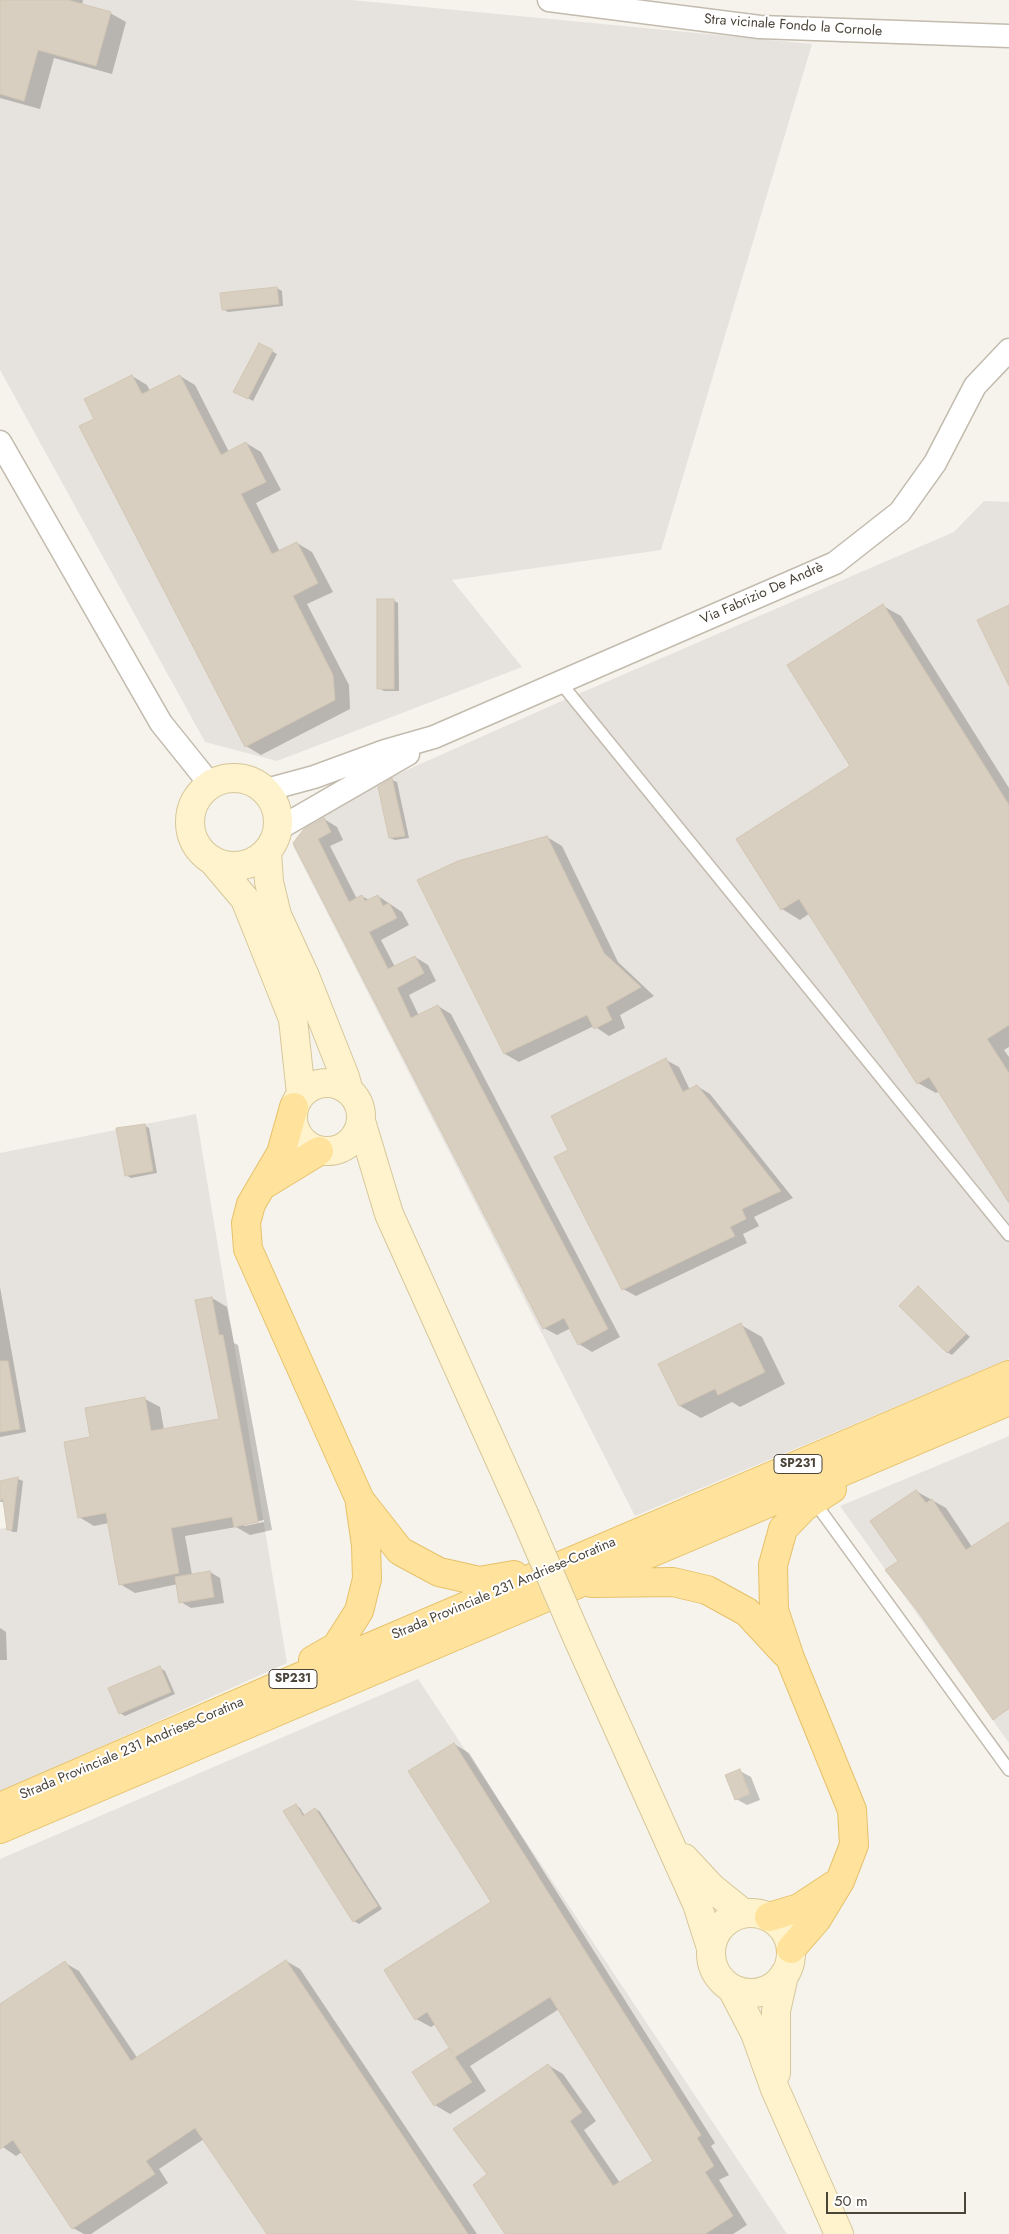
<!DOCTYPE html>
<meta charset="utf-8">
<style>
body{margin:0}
#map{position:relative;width:1009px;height:2234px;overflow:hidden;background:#f6f3ec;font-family:Jost,sans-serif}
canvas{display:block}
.scale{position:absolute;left:826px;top:2192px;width:140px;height:22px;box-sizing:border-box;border:2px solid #4b4439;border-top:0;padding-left:6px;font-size:15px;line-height:18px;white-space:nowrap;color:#4b4439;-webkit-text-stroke:4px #fff;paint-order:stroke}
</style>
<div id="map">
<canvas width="1009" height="2234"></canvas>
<div class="scale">50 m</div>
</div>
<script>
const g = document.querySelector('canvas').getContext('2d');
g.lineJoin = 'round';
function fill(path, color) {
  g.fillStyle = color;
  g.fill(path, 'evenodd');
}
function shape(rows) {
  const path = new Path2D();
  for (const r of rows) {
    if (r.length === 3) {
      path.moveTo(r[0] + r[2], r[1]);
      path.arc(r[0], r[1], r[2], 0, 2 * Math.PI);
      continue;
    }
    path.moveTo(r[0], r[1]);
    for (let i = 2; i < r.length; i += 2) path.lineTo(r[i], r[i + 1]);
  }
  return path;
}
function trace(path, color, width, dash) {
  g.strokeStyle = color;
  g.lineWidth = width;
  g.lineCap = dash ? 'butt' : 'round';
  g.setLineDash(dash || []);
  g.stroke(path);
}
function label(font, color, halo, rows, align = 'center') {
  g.font = font + ' Jost,sans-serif';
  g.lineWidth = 4;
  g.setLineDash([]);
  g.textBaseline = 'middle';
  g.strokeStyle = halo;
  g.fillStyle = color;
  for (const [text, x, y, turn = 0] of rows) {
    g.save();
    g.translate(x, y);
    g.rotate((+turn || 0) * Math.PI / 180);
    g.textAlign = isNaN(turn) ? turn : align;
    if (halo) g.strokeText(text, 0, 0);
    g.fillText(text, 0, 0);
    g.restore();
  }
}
const industrial = shape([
 [0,0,351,0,812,44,661,550,452,580,522,667,277,761,205,742,0,370],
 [984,501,1009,502,1009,1359,635,1516,293,846,309,821,389,778,555,704,954,532],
 [196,1114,287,1663,0,1792,0,1529,8,1527,0,1492,0,1153],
 [1009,1436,1009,1743,840,1506],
 [418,1679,787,2234,0,2234,0,1859]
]);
const shadow = shape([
 [0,0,83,0,82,5,110,13,126,22,112,74,54,58,40,109,0,98],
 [277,288,282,291,283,306,228,312,223,309],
 [259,344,277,354,253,401,235,391],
 [132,376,147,385,150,391,180,376,195,385,229,452,246,443,261,452,281,490,256,503,280,552,297,543,312,552,333,592,307,604,349,685,350,709,261,755,246,746,96,419],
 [393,600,398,603,399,691,384,691,379,688],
 [883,606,901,616,1009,788,1009,1047,1004,1050,1009,1057,1009,1200,939,1091,936,1093,918,1083,810,913,800,920,782,909,851,767],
 [392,780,397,782,409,838,395,840,390,838],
 [324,819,337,827,343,840,330,846,357,899,362,896,369,900,378,896,402,912,409,925,381,940,395,967,415,957,428,965,436,981,409,995,419,1016,438,1006,451,1014,620,1337,592,1352,579,1344,571,1328,557,1335,544,1328,294,843],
 [547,837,562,846,618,962,654,996,620,1015,625,1028,609,1036,594,1026,519,1062,505,1054],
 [666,1060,679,1067,690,1090,697,1086,710,1094,793,1198,754,1217,759,1226,743,1234,747,1243,636,1296,623,1289,570,1150],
 [144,1125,149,1128,157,1173,131,1178,126,1175],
 [0,1287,26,1432,0,1437],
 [918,1288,970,1337,952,1355,947,1352],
 [212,1298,227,1307,234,1343,238,1345,272,1530,250,1535,236,1527,185,1536,192,1575,210,1572,220,1578,224,1603,191,1608,181,1602,178,1584,135,1593,120,1584,109,1523,94,1526,79,1517,92,1438,145,1399,160,1407,164,1430,220,1420],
 [264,1520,264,1522,245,1526,243,1524],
 [741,1325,762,1337,785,1384,740,1407,732,1402,701,1418,680,1406,660,1364],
 [18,1479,23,1481,17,1532,13,1532,8,1529,4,1502,0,1502,0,1482],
 [916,1491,946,1508,972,1547,1009,1523,1009,1709,999,1715,900,1561],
 [0,1628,6,1632,7,1660,0,1660],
 [160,1668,165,1671,175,1694,125,1716,120,1713],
 [454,1744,469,1753,715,2143,711,2146,729,2175,719,2180,747,2225,733,2234,506,2234,489,2174,548,2065,563,2074,596,2121,584,2130,620,2183,654,2161,559,2009,470,2066,486,2091,450,2114,435,2105,414,2073,449,2049,453,2051,436,2024,431,2027,416,2019,493,1903],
 [740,1771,751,1777,760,1800,747,1805,736,1799],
 [296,1805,300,1808,305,1816,316,1809,320,1812,382,1909,359,1924,354,1921],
 [286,1961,300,1969,477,2234,268,2234,204,2139,159,2169,168,2183,91,2234,84,2234,73,2228,22,2152,16,2156,0,2145,0,2006,65,1963,79,1971,138,2059]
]);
const building = shape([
 [0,0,68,0,111,12,96,66,38,50,24,101,0,94,0,0],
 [277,287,279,304,222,310,220,293,277,287],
 [259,343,273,350,248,399,233,392,259,343],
 [132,375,142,394,180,375,221,455,246,442,266,482,241,494,272,554,297,542,318,583,293,596,333,675,335,700,245,747,79,426,94,419,84,399,132,375],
 [377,599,394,599,394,689,377,689,377,599],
 [883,604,1009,805,1009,1025,987,1039,1009,1073,1009,1203,929,1077,917,1084,799,899,781,910,736,839,850,766,787,665,883,604],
 [1009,605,1009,686,977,620,1009,605],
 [392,778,405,836,389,838,378,787,392,778],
 [324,818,331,832,318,839,349,902,362,895,365,901,378,895,383,906,389,903,397,918,369,932,388,969,415,956,424,973,397,988,411,1018,438,1005,608,1329,578,1345,564,1318,543,1329,293,843,304,829,324,818],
 [547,836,604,953,641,987,606,1007,612,1020,594,1029,587,1015,504,1054,417,880,458,861,547,836],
 [666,1058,683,1092,697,1085,781,1191,742,1209,746,1219,730,1227,735,1236,622,1290,554,1157,568,1150,551,1116,666,1058],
 [145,1124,153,1171,125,1176,116,1128,145,1124],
 [918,1286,966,1334,947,1353,899,1306,918,1286],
 [212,1297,219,1335,223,1335,258,1522,234,1527,232,1517,171,1528,179,1573,119,1585,106,1513,78,1518,64,1442,90,1437,85,1408,145,1397,151,1431,219,1419,195,1300,212,1297],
 [741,1323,765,1372,718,1395,715,1389,679,1406,658,1364,741,1323],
 [0,1361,8,1361,20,1429,0,1432,0,1361],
 [18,1477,12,1530,7,1530,3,1499,0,1500,0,1481,18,1477],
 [916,1490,926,1503,932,1499,966,1550,1009,1522,1009,1708,993,1720,917,1610,885,1570,898,1561,870,1521,916,1490],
 [210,1571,214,1597,179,1603,175,1577,210,1571],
 [160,1666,171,1692,119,1714,108,1688,160,1666],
 [454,1743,701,2135,697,2138,714,2166,705,2172,733,2216,705,2234,505,2234,473,2185,487,2174,453,2129,548,2064,582,2112,570,2121,613,2186,653,2161,550,1997,455,2057,472,2082,434,2106,412,2072,449,2048,453,2054,427,2012,415,2020,384,1970,491,1902,408,1771,454,1743],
 [740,1769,750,1794,735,1800,725,1775,740,1769],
 [296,1804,303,1816,315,1808,378,1906,353,1922,283,1811,296,1804],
 [286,1960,468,2234,267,2234,195,2128,146,2161,155,2174,72,2229,13,2140,0,2149,0,2004,65,1961,131,2061,286,1960]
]);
const lane = shape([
 [560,682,1009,1235],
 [813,1500,1009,1770]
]);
const street = shape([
 [549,0,760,27,1009,36],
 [0,442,161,723,210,784],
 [266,790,314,777,385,751,434,737,835,563,900,512,935,463,975,386,1009,350],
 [278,829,408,754]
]);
const secondary = shape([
 [234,822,44],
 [267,852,269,882,277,915,305,976,345,1077,349,1091],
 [212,860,245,899,293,1019,301,1094],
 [327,1117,34],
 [361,1121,389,1214,524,1514],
 [577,1637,697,1904,711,1948],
 [684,1858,712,1888,743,1913],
 [751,1953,40],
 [732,1989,755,2033,775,2089,839,2234],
 [776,2073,776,2011,784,1975]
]);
const primary = shape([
 [294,1107,281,1153,251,1204,246,1223,248,1249,360,1500,400,1551,439,1572,479,1581,514,1575],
 [265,1184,319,1151],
 [592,1583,673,1582,707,1590,747,1612,785,1653],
 [313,1660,336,1647,359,1611,367,1579,366,1545,360,1504],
 [0,1807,269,1690,1009,1375],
 [0,1829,1009,1401],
 [769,1917,799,1908,834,1885],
 [791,1949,817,1919,840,1881,854,1845,852,1810,790,1658,774,1610,773,1565,783,1529,804,1507,832,1489]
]);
const secondaryBridge = shape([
 [524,1514,577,1637]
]);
const shields = [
 [798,1464,48],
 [293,1679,48]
];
const shieldNames = [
 ["SP231",798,1464],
 ["SP231",293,1679]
];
const streetNames = [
 ["Stra vicinale Fondo la Cornole",793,26,4],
 ["Via Fabrizio De Andrè",762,594,-24],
 ["Strada Provinciale 231 Andriese-Coratina",504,1589,-23],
 ["Strada Provinciale 231 Andriese-Coratina",132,1749,-23]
];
fill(industrial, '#e6e2dd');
fill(shadow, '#0003');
fill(building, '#d8cfc1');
trace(building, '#d3c7b4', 1);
trace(lane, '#c2bbae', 14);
trace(street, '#c2bbae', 25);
trace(secondary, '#d6c79b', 30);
trace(primary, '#e6c16a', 30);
trace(lane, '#fff', 11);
trace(street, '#fff', 22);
trace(secondary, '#fff3cd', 28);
trace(primary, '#ffe39c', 28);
trace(secondaryBridge, '#d6c79b', 30, []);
trace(secondaryBridge, '#fff3cd', 28);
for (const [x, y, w] of shields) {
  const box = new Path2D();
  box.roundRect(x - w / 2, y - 9.5, w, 19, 4);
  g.fillStyle = '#fff';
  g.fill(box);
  trace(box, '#4b4439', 1);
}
label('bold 12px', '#4b4439', null, shieldNames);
label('14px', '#4b4439', '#fff', streetNames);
</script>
